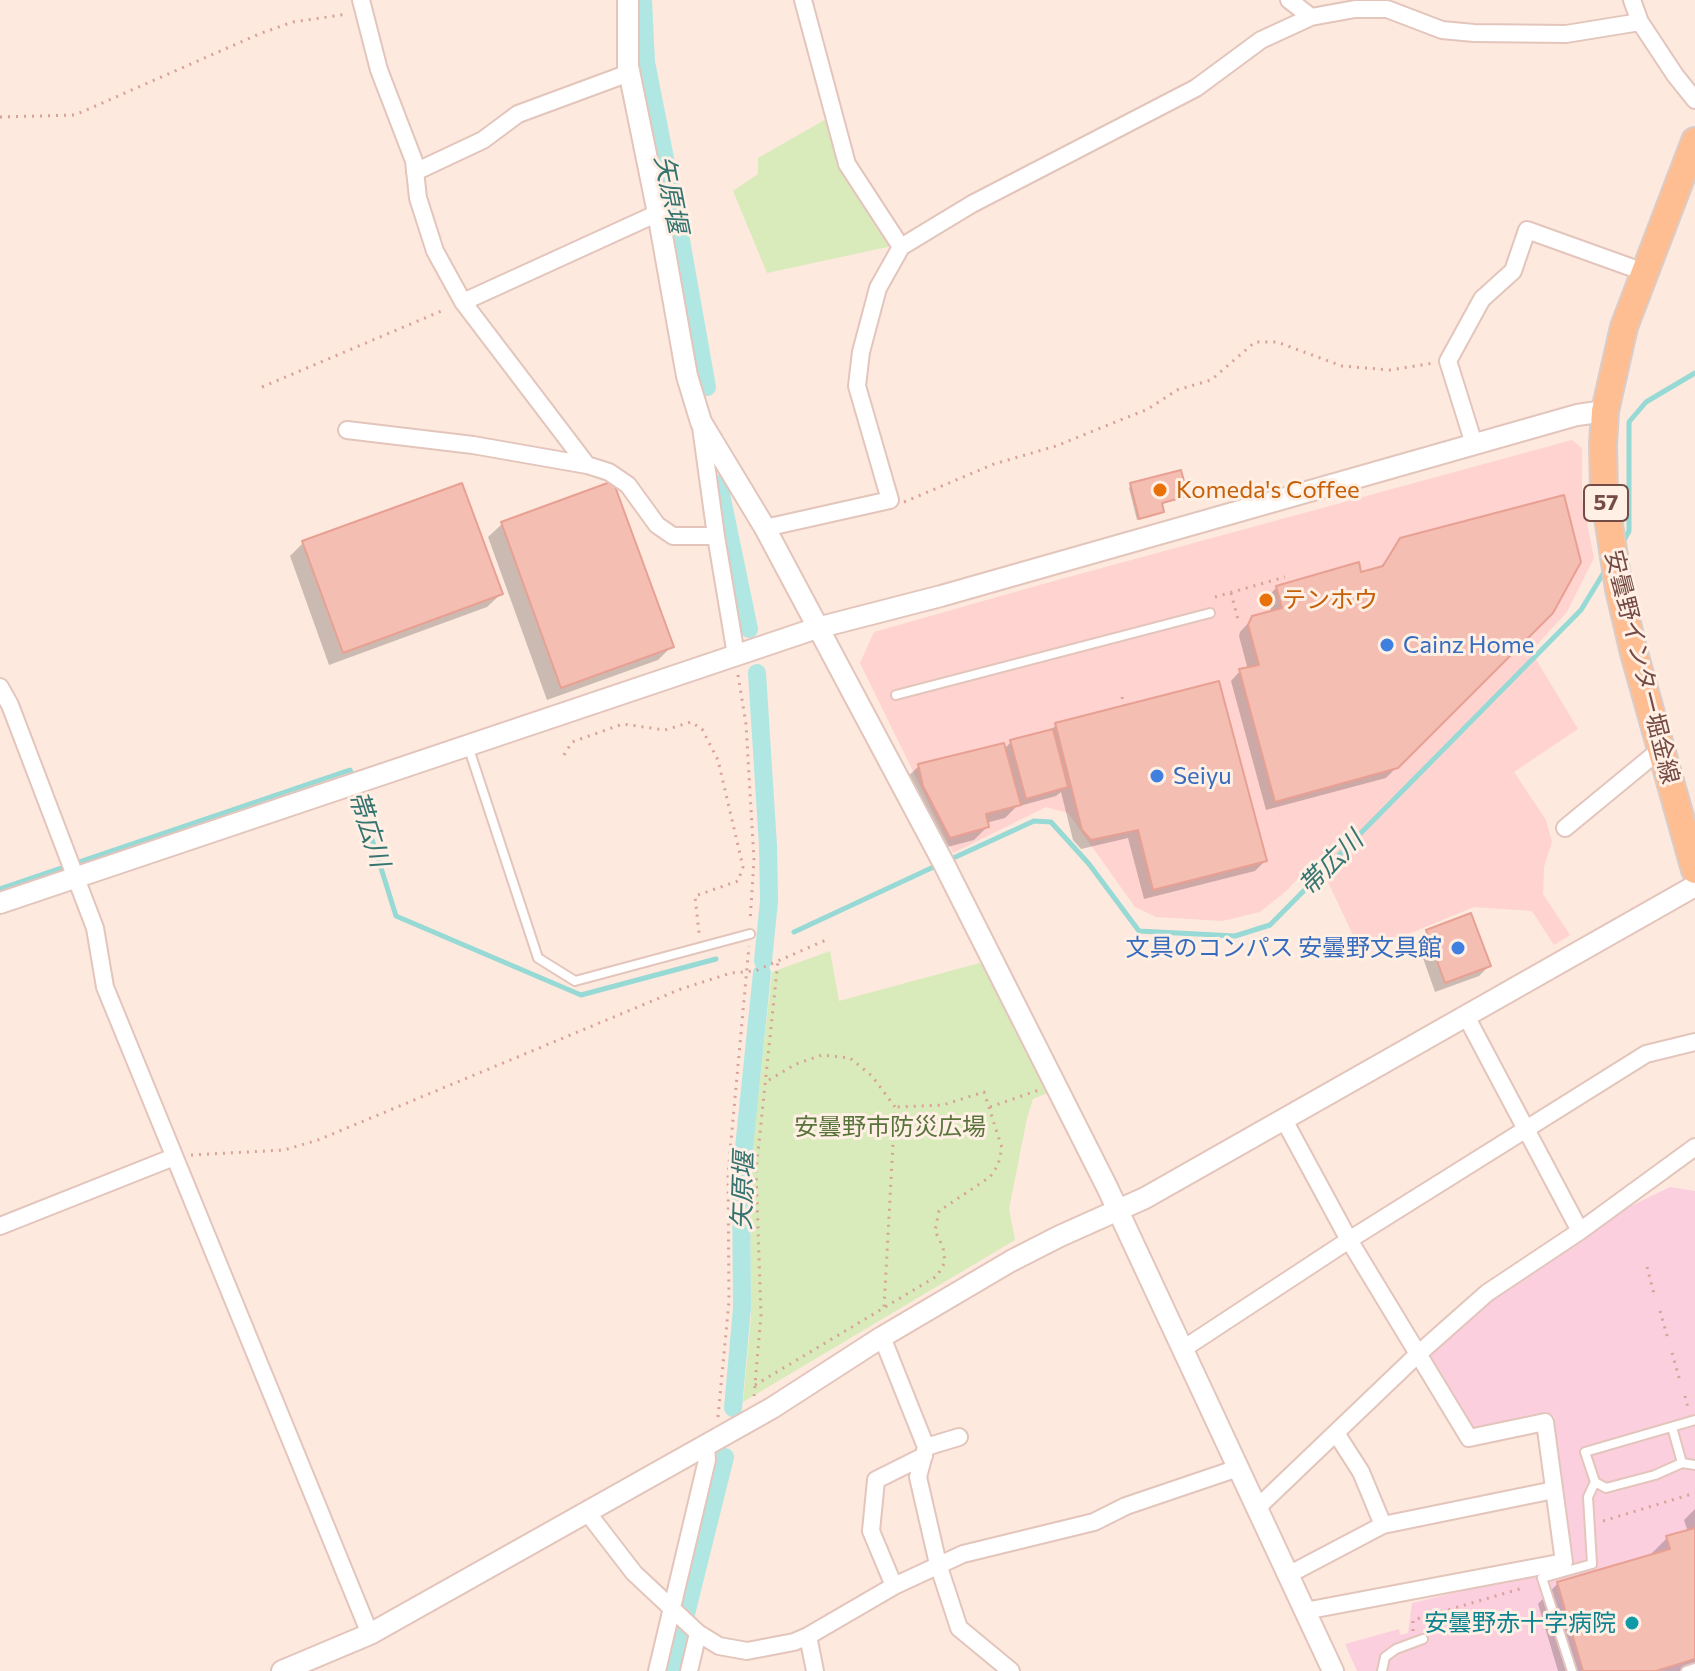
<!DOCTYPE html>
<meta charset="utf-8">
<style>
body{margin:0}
canvas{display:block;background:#fde9dd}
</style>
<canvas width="1695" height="1671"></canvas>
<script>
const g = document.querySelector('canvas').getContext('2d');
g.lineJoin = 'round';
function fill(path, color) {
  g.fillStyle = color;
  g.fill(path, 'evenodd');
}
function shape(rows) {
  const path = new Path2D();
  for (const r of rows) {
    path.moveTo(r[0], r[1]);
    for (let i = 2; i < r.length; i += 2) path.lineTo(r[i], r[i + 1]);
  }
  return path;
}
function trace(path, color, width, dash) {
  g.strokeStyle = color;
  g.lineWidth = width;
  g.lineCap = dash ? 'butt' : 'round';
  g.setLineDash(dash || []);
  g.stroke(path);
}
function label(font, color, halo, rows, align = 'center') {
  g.font = font + ' Commissioner,"Noto Sans JP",sans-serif';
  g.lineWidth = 6;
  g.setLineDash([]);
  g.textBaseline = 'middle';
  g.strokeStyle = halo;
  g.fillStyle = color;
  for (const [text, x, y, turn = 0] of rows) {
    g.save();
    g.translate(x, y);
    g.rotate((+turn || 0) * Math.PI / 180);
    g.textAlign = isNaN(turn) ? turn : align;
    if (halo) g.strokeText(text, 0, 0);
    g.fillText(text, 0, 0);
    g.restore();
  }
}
const commercial = shape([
 [1572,440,1582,448,1582,498,1594,558,1567,612,1531,651,1578,729,1514,772,1546,820,1552,842,1544,867,1543,894,1570,935,1554,945,1532,911,1474,907,1406,935,1358,946,1328,882,1310,866,1285,892,1260,912,1222,921,1156,917,1135,907,1068,813,1046,807,953,853,860,663,874,632,1043,584]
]);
const medical = shape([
 [1670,1187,1695,1191,1695,1671,1357,1671,1345,1644,1399,1629,1400,1635,1408,1633,1412,1603,1570,1565,1554,1415,1469,1433,1425,1359,1494,1298,1631,1206]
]);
const green = shape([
 [828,118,892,246,767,273,733,191,758,174,758,158],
 [830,951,839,1001,983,962,1050,1092,1033,1099,1027,1118,1009,1209,1015,1240,743,1402,751,1317,750,1170,772,972]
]);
const shadow = shape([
 [1131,485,1186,496,1160,505,1162,512,1160,514,1137,520,1129,488],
 [502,524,671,647,658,660,547,700,488,537],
 [1401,540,1551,612,1386,778,1266,810,1231,681,1240,671,1248,670,1239,636,1240,632,1253,618,1272,613,1267,597,1277,587,1379,569],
 [303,543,501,594,487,607,329,665,290,556],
 [1056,725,1265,861,1255,871,1144,899,1128,838,1081,849,1073,840,1061,792,1056,796,1016,807,1005,818,986,823,987,827,974,840,936,850,905,779,919,766,1004,749,1011,742,1049,732],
 [1427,932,1489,966,1479,976,1435,992,1417,941],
 [1695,1509,1695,1671,1558,1671,1538,1604,1558,1583,1648,1557,1667,1538,1688,1532,1684,1520]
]);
const stream = shape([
 [1622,544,1629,531,1629,422,1646,402,1695,373],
 [356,788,396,916,581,995,716,959],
 [949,860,1034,821,1051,822,1089,864,1139,931,1235,936,1270,925,1581,610,1606,569],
 [0,889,338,774,350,770,353,778],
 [794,932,940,864]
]);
const canal = shape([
 [643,0,646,62,679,229,707,387],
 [719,484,749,629],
 [757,673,768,846,769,901,763,961],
 [733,1408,742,1308,741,1177,762,973],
 [686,1614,725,1457],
 [672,1671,682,1627]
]);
const building = shape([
 [1181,470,1188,496,1162,503,1164,512,1139,519,1130,483,1181,470],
 [613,481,674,647,561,688,501,522,613,481],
 [462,483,503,594,343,653,302,541,462,483],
 [1564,495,1581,562,1553,613,1398,768,1275,802,1239,669,1259,665,1248,625,1252,616,1282,608,1276,586,1359,562,1361,572,1383,566,1400,538,1564,495],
 [1219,681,1267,861,1153,890,1138,830,1091,840,1082,830,1055,723,1219,681],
 [1053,729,1068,787,1026,799,1010,740,1053,729],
 [1004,743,1021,805,986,814,989,827,950,838,923,786,918,764,1004,743],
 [1471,913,1491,966,1445,983,1426,930,1471,913],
 [1695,1528,1695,1659,1656,1671,1583,1671,1557,1582,1670,1549,1666,1536,1695,1528]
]);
const path = shape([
 [0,117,75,115,259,34,293,22,348,14],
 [262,387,446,309],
 [904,502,994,464,1056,446,1148,409,1177,390,1211,380,1255,342,1277,342,1342,366,1390,370,1434,363],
 [1231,593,1239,623],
 [1215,597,1285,577],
 [738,675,746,724,754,860,750,922],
 [1122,697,1124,705],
 [564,755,572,742,623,724,665,730,691,722,702,729,718,760,743,867,738,881,695,896,699,933],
 [769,1080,796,1064,822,1055,850,1058,872,1076,895,1107,884,1308],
 [990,1107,1039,1090],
 [191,1155,284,1150,318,1140,681,989,731,973,755,971,826,940],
 [1647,1267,1654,1294],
 [1660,1311,1668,1339],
 [1672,1353,1680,1381],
 [755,1385,937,1276,945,1262,943,1247,935,1231,939,1211,990,1177,998,1165,1002,1148,984,1092,943,1105,895,1107],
 [754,1396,761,1315,756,1171,778,961],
 [1685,1396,1688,1408],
 [718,1417,729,1301,728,1174,749,946],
 [1603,1521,1695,1493],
 [1413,1631,1413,1620,1523,1588]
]);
const service = shape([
 [896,695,1210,613],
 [468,746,538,958,575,981,750,934],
 [1672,1427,1682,1463],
 [1595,1482,1606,1488,1655,1475,1682,1463,1695,1465],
 [1382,1671,1385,1657,1396,1649,1423,1639],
 [1572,1671,1542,1578,1592,1564,1588,1497,1595,1482,1585,1452,1695,1420],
 [1686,1671,1695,1668]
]);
const minor = shape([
 [361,0,379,70,414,161,418,198,435,251,463,302,587,465],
 [803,0,847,164,901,247],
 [1289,0,1311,17],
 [1632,0,1640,22,1675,75,1695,100],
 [415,172,483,140,518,114,629,73],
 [463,302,658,213],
 [701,427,716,536],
 [347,430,473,445,587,465,609,472,628,485,657,525,673,536,716,536,736,655],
 [1474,444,1448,361,1482,299,1513,271,1527,230,1644,272],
 [765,528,890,500,857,386,861,352,878,288,901,247,972,204,1196,88,1261,40,1311,17,1355,9,1387,9,1442,30,1474,33,1566,34,1640,22],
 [0,687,10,705,95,928,105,987,370,1634],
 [1565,828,1661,749],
 [1466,1016,1580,1231],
 [1284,1120,1349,1240,1469,1438,1545,1422,1564,1562,1305,1611],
 [0,1226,174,1157],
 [882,1337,926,1447,918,1477,938,1564,959,1628,1011,1671],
 [1183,1349,1349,1240,1646,1054,1695,1042],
 [1336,1433,1361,1472,1383,1525],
 [926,1447,959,1437],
 [1257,1508,1417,1355,1487,1293,1580,1231,1695,1147],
 [587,1512,634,1573,698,1633,719,1646,747,1651,794,1642,808,1636,894,1586,963,1554,1094,1522,1126,1506,1238,1468],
 [1288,1575,1383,1525,1554,1490],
 [894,1586,871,1531,876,1480,924,1456],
 [808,1636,815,1671],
 [657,1671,707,1460,706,1446],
 [689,1671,698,1633]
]);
const tertiary = shape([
 [628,0,628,66,658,213,687,376,701,422,765,528,944,864,1107,1187,1333,1671],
 [0,903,817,628,941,596,1577,415,1605,411],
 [282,1671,370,1634,772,1408,882,1337,1011,1261,1060,1236,1145,1198,1695,886]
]);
const primary = shape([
 [1695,141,1624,327,1605,411,1603,445,1604,492,1619,589,1634,653,1695,870]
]);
const markers = [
 [1160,490,8,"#e8710a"],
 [1266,600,8,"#e8710a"],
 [1387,645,8,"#3f7fe0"],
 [1157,776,8,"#3f7fe0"],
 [1458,948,8,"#3f7fe0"],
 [1632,1623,8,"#0f9aa8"]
];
const shields = [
 [1606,503,44]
];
const shieldNames = [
 ["57",1606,503]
];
const foodNames = [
 ["Komeda's Coffee",1176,490],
 ["テンホウ",1282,600]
];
const shopNames = [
 ["Cainz Home",1403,645],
 ["Seiyu",1173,776],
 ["文具のコンパス 安曇野文具館",1442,948,"right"]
];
const streetNames = [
 ["安曇野インター堀金線",1642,667,76]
];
const parkNames = [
 ["安曇野市防災広場",890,1127]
];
const cultureNames = [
 ["安曇野赤十字病院",1616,1623]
];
const waterNames = [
 ["矢原堰",671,194,79],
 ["帯広川",369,829,72],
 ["帯広川",1331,863,-45],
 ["矢原堰",743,1191,-88]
];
fill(commercial, '#ffd3d0');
fill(medical, '#fccfdf');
fill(green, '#d9ebbb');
fill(shadow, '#0003');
trace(stream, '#97d9d5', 5);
trace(canal, '#b1e7e3', 18);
fill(building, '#f4beb3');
trace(building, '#e8a093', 2);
trace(service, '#e3c5bc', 12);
trace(minor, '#e3c5bc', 20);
trace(tertiary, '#e3c5bc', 24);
trace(primary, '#d8cdcb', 30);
trace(path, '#d8a297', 3, [2, 6]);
trace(service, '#fff', 8);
trace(minor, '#fff', 16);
trace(tertiary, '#fff', 20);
trace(primary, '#ffbe92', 26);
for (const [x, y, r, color] of markers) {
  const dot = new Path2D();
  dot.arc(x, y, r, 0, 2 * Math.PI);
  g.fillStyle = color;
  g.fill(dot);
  trace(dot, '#ffefe4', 3);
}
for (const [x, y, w] of shields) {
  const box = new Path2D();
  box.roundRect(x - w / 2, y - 18, w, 36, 6);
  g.fillStyle = '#ffefe4';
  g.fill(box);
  trace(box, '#744b45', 2);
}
label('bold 22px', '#744b45', null, shieldNames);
label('24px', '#c56008', '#ffefe4', foodNames, 'left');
label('24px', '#366cbe', '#ffefe4', shopNames, 'left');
label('24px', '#744b45', '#ffefe4', streetNames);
label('24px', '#58743a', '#ffefe4', parkNames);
label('24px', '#0d838f', '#ffefe4', cultureNames, 'right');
label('italic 26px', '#357470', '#ffefe4', waterNames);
</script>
